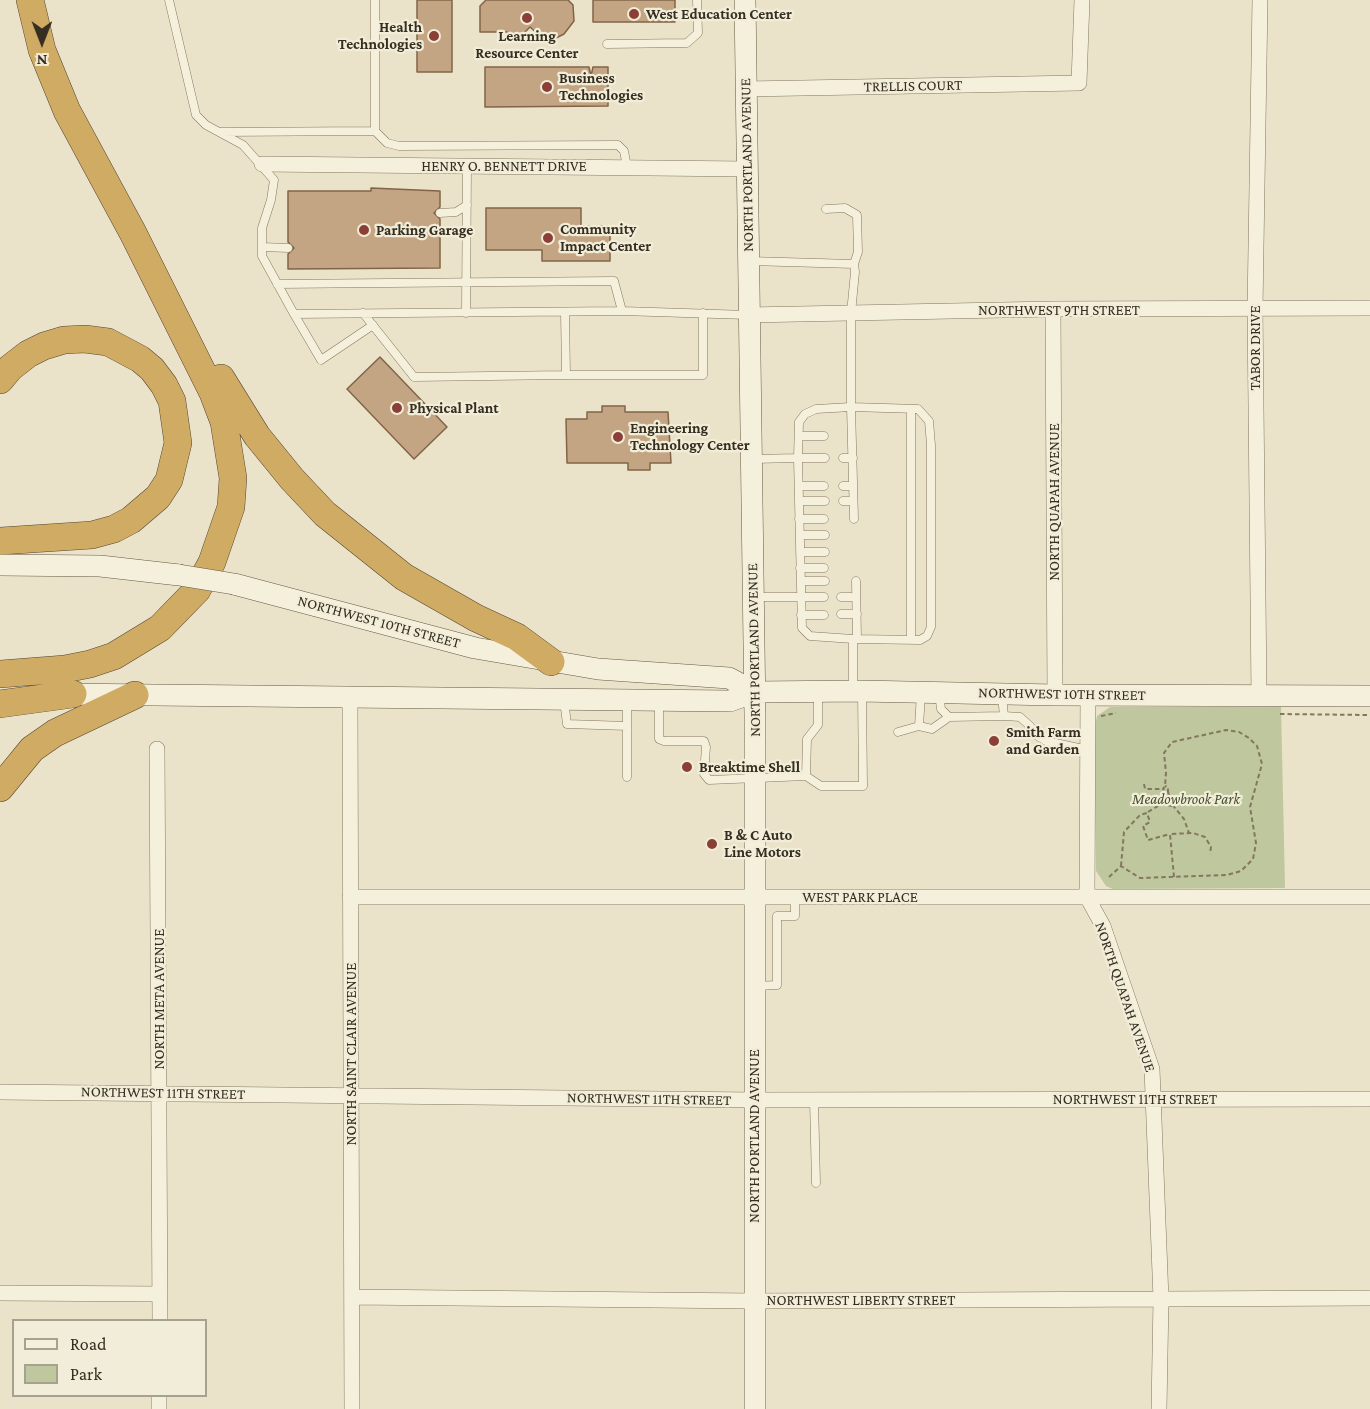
<!DOCTYPE html>
<style>
body{margin:0}
#map{position:relative;width:1370px;height:1409px;overflow:hidden;background:#eae3c9;font-family:"Crimson Pro",serif}
canvas{display:block}
.legend{position:absolute;left:12px;top:1319px;width:195px;height:78px;box-sizing:border-box;background:#f2edd8;border:2px solid #a7a18f;margin:0;padding:8px 10px;list-style:none;font-size:18px;color:#362e21}
.legend li{display:flex;align-items:center;gap:12px;height:30px}
.legend b{width:30px;border:2px solid #a7a18f}
.north{position:absolute;left:12px;top:12px;width:60px;height:60px;-webkit-text-stroke:4px #f2edd8;paint-order:stroke;rotate:180deg;font-size:16px;font-weight:700;line-height:24px;text-align:center;color:#362e21}
.north::after{content:'';display:block;margin:auto;width:21px;height:27px;background:#362e21;clip-path:polygon(50% 0,100% 100%,50% 72%,0 100%)}
</style>
<div id="map">
<canvas width="1370" height="1409"></canvas>
<ul class="legend">
<li><b style="height:8px;background:#f5f0db"></b>Road</li>
<li><b style="height:16px;background:#bec79e"></b>Park</li>
</ul>
<div class="north">N</div>
</div>
<script>
const g = document.querySelector('canvas').getContext('2d');
g.lineJoin = 'round';
function fill(path, color) {
  g.fillStyle = color;
  g.fill(path, 'evenodd');
}
function shape(rows) {
  const path = new Path2D();
  for (const r of rows) {
    path.moveTo(r[0], r[1]);
    for (let i = 2; i < r.length; i += 2) path.lineTo(r[i], r[i + 1]);
  }
  return path;
}
function trace(path, color, width, dash) {
  g.strokeStyle = color;
  g.lineWidth = width;
  g.lineCap = dash ? 'butt' : 'round';
  g.setLineDash(dash || []);
  g.stroke(path);
}
function label(font, color, halo, rows, align = 'center') {
  g.font = font + ' "Crimson Pro",serif';
  g.lineWidth = 4.5;
  g.setLineDash([]);
  g.textBaseline = 'middle';
  g.strokeStyle = halo;
  g.fillStyle = color;
  for (const [text, x, y, turn = 0] of rows) {
    g.save();
    g.translate(x, y);
    g.rotate((+turn || 0) * Math.PI / 180);
    g.textAlign = isNaN(turn) ? turn : align;
    if (halo) g.strokeText(text, 0, 0);
    g.fillText(text, 0, 0);
    g.restore();
  }
}
const green = shape([
 [1110,707,1281,707,1285,888,1113,889,1106,886,1096,871,1095,726,1097,716]
]);
const building = shape([
 [417,0,452,0,452,72,417,72,417,0],
 [486,0,568,0,573,5,574,21,564,34,556,38,539,35,530,27,516,41,507,32,480,32,480,6,486,0],
 [593,0,675,0,675,22,593,22,593,0],
 [485,67,589,67,591,76,593,67,608,67,608,106,485,107,485,67],
 [371,188,440,191,440,207,434,213,440,219,440,268,288,269,288,254,294,248,288,242,288,191,371,191,371,188],
 [486,208,581,208,581,226,610,226,610,261,542,261,542,250,486,250,486,208],
 [380,357,447,427,414,459,347,389,380,357],
 [602,406,625,406,625,412,668,412,671,463,650,463,650,470,628,470,628,463,567,463,566,419,587,419,587,412,602,412,602,406]
]);
const path = shape([
 [1280,714,1370,715],
 [1101,716,1116,713],
 [1144,784,1145,789,1163,789],
 [1168,791,1170,802,1184,819,1189,833],
 [1161,804,1165,793],
 [1148,812,1161,804,1172,806],
 [1121,866,1124,832,1140,815,1147,813,1150,822,1143,826,1148,840,1170,834],
 [1109,877,1121,866,1140,878,1227,875,1241,871,1253,859,1256,843,1250,807,1262,764,1257,746,1249,738,1239,732,1226,730,1172,742,1164,753,1166,773,1165,786,1163,789,1168,792,1168,787,1165,786],
 [1174,877,1170,834,1193,833,1205,837,1211,847,1210,854]
]);
const lane = shape([
 [169,0,196,115,206,125,243,145,274,180,271,200,262,228,262,256,294,314,622,311,748,315],
 [375,0,375,131,387,143,399,146,618,145,624,151,627,167],
 [607,44,687,43,698,33,697,0],
 [220,132,375,131],
 [826,209,845,208,857,215,858,252,854,264],
 [440,213,456,212,467,205],
 [262,247,288,248],
 [749,261,854,264,855,272,851,313,851,407,816,409,805,414,799,422,798,458,753,459],
 [277,284,614,281,622,311],
 [565,312,566,375,703,375,703,313],
 [363,313,414,377,566,375],
 [466,313,467,166],
 [294,314,321,360,373,325],
 [911,409,911,640],
 [799,436,824,436],
 [825,458,798,458,802,628,810,636,853,639],
 [843,458,853,458],
 [799,486,824,486],
 [843,486,853,486],
 [799,501,825,501],
 [843,501,853,501],
 [799,519,824,519],
 [800,535,825,535],
 [800,552,825,552],
 [800,568,824,568],
 [801,581,825,581],
 [856,581,857,639],
 [755,597,824,597],
 [841,597,856,597],
 [841,614,857,614],
 [801,615,824,615],
 [853,689,853,639,920,640,927,636,931,627,931,445,929,421,918,409,851,407,854,519],
 [818,692,818,725,807,739,806,776,821,786,863,786,862,692],
 [939,693,941,709,949,717,1004,716],
 [1002,696,1004,716,1020,717,1030,726,1036,735,1046,741,1088,750],
 [564,700,567,724,627,726],
 [627,701,627,777],
 [659,702,659,739,664,741,704,741,706,747,704,774,709,780,806,776],
 [919,726,932,729,949,717],
 [898,732,919,726,921,694],
 [756,986,777,985,777,916,795,916,795,897],
 [814,1100,816,1183]
]);
const street = shape([
 [746,89,1079,83,1082,0],
 [262,164,747,169],
 [1053,309,1055,695],
 [748,315,1053,309,1370,308],
 [1088,695,1087,897,1103,926,1152,1069,1161,1299,1159,1409],
 [1259,695,1255,309,1260,0],
 [350,698,352,1409],
 [157,749,160,1320],
 [350,897,1370,897],
 [0,1092,755,1100,1370,1099],
 [0,1293,160,1294],
 [352,1297,754,1301,1370,1298],
 [159,1409,159,1396]
]);
const secondary = shape([
 [745,0,755,715,755,1409],
 [0,565,100,566,179,575],
 [234,584,475,648,598,669,729,678,755,692],
 [58,694,730,701,755,692,860,691,1055,695,1370,696]
]);
const highway = shape([
 [221,378,257,436,292,479,325,514,404,577,476,618,517,637,551,662],
 [0,380,10,368,28,354,44,346,64,340,85,339,108,342,140,359,152,369,164,385,172,401,178,443,169,480,158,497,131,520,114,529,92,535,0,541],
 [0,674,65,669,90,664,114,656,160,628,197,590,212,562,231,507,233,478,224,422,213,393,133,233,67,111,42,50,30,0],
 [0,704,73,694],
 [0,788,32,749,55,733,135,695]
]);
const secondaryBridge = shape([
 [179,575,234,584]
]);
const markers = [
 [634,14,6,"#8c3f36"],
 [527,18,6,"#8c3f36"],
 [434,36,6,"#8c3f36"],
 [547,87,6,"#8c3f36"],
 [364,230,6,"#8c3f36"],
 [548,238,6,"#8c3f36"],
 [397,408,6,"#8c3f36"],
 [618,437,6,"#8c3f36"],
 [994,741,6,"#8c3f36"],
 [687,767,6,"#8c3f36"],
 [712,844,6,"#8c3f36"]
];
const poiNames = [
 ["West Education Center",646,14],
 ["Health",422,27,"right"],
 ["Technologies",422,44,"right"],
 ["Learning",527,36,"center"],
 ["Resource Center",527,53,"center"],
 ["Business",559,78],
 ["Technologies",559,95],
 ["Community",560,229],
 ["Impact Center",560,246],
 ["Parking Garage",376,230],
 ["Physical Plant",409,408],
 ["Engineering",630,428],
 ["Technology Center",630,445],
 ["Smith Farm",1006,732],
 ["and Garden",1006,749],
 ["Breaktime Shell",699,767],
 ["B & C Auto",724,835],
 ["Line Motors",724,852]
];
const streetNames = [
 ["TRELLIS COURT",913,86,-1],
 ["NORTH PORTLAND AVENUE",747,165,-91],
 ["HENRY O. BENNETT DRIVE",504,166],
 ["NORTHWEST 9TH STREET",1059,310],
 ["TABOR DRIVE",1255,348,-90],
 ["NORTH QUAPAH AVENUE",1054,502,-90],
 ["NORTHWEST 10TH STREET",379,622,15],
 ["NORTH PORTLAND AVENUE",754,650,-91],
 ["NORTHWEST 10TH STREET",1062,694,1],
 ["WEST PARK PLACE",860,897],
 ["NORTH QUAPAH AVENUE",1125,997,71],
 ["NORTH META AVENUE",159,999,-90],
 ["NORTH SAINT CLAIR AVENUE",351,1054,-90],
 ["NORTHWEST 11TH STREET",163,1093,1],
 ["NORTHWEST 11TH STREET",649,1099,1],
 ["NORTHWEST 11TH STREET",1135,1099],
 ["NORTH PORTLAND AVENUE",754,1136,-90],
 ["NORTHWEST LIBERTY STREET",861,1300]
];
const parkNames = [
 ["Meadowbrook Park",1186,799]
];
fill(green, '#bec79e');
fill(building, '#c4a583');
trace(building, '#816448', 1.5);
trace(lane, '#847760', 9);
trace(street, '#847760', 16);
trace(secondary, '#665843', 22);
trace(highway, '#534533', 28);
trace(path, '#847760', 2, [4.5, 3]);
trace(lane, '#f5f0db', 8);
trace(street, '#f5f0db', 15);
trace(secondary, '#f5f0db', 21);
trace(highway, '#cfab64', 27);
trace(secondaryBridge, '#665843', 22, []);
trace(secondaryBridge, '#f5f0db', 21);
for (const [x, y, r, color] of markers) {
  const dot = new Path2D();
  dot.arc(x, y, r, 0, 2 * Math.PI);
  g.fillStyle = color;
  g.fill(dot);
  trace(dot, '#f2edd8', 2);
}
label('bold 15px', '#362e21', '#f2edd8', poiNames, 'left');
label('15px', '#362e21', '#f2edd8', streetNames);
label('italic 15px', '#43502a', '#f2edd8', parkNames);
</script>
